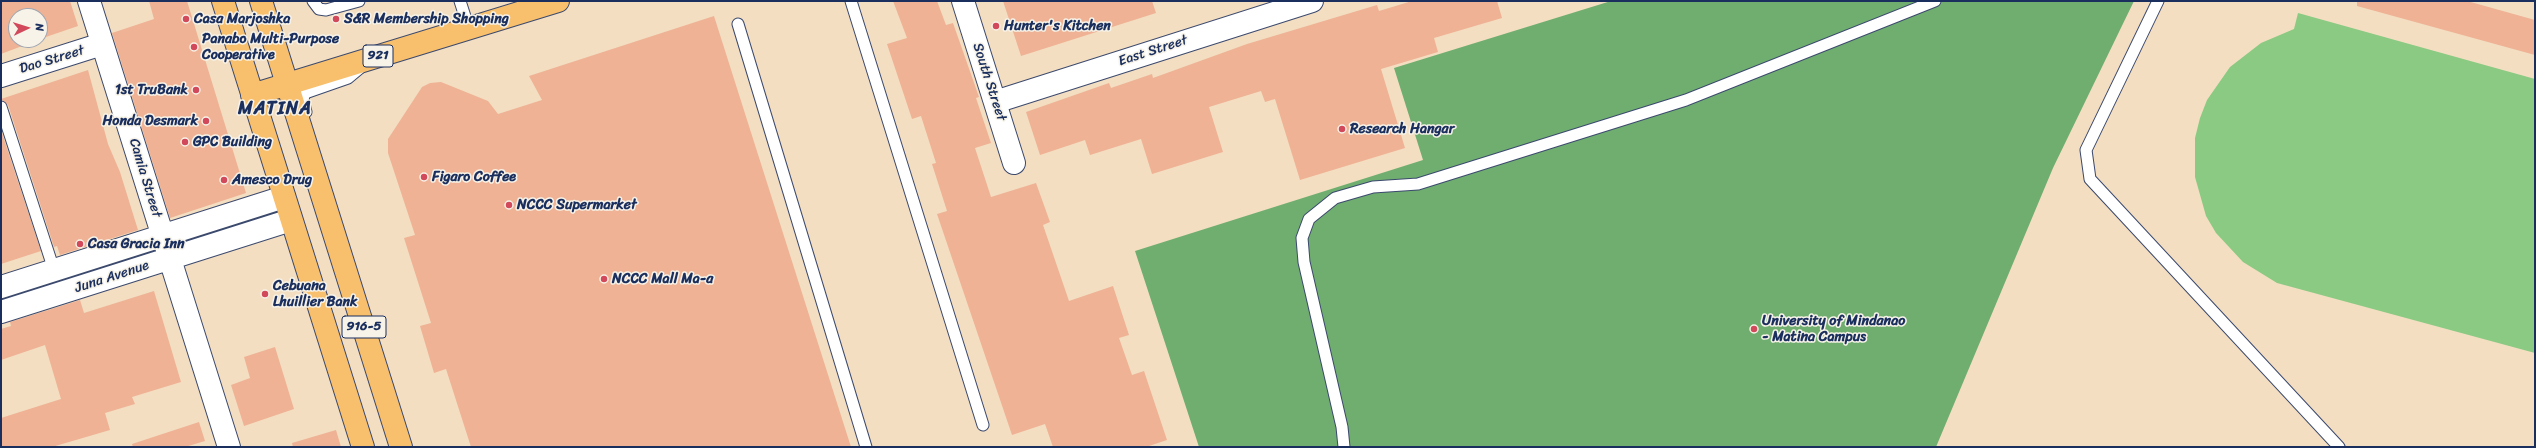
<!DOCTYPE html>
<style>
body{margin:0}
#map{position:relative;width:2536px;height:448px;overflow:hidden;background:#f3dec1;font-family:Sriracha,sans-serif}
canvas{display:block}
.frame{position:absolute;inset:0;border:2px solid #1b2f5e;pointer-events:none}
.north{position:absolute;left:8px;top:8px;width:40px;height:40px;box-sizing:border-box;background:#f7f3e8;border:1px solid #9fa5b1;border-radius:50%;rotate:86deg;font-size:11px;font-weight:700;line-height:16px;text-align:center;color:#1b2f5e}
.north::after{content:'';display:block;margin:auto;width:14px;height:18px;background:#d1495b;clip-path:polygon(50% 0,100% 100%,50% 72%,0 100%)}
</style>
<div id="map">
<canvas width="2536" height="448"></canvas>
<div class="frame"></div>
<div class="north">N</div>
</div>
<script>
const g = document.querySelector('canvas').getContext('2d');
g.lineJoin = 'round';
function fill(path, color) {
  g.fillStyle = color;
  g.fill(path, 'evenodd');
}
function shape(rows) {
  const path = new Path2D();
  for (const r of rows) {
    path.moveTo(r[0], r[1]);
    for (let i = 2; i < r.length; i += 2) path.lineTo(r[i], r[i + 1]);
  }
  return path;
}
function trace(path, color, width, dash) {
  g.strokeStyle = color;
  g.lineWidth = width;
  g.lineCap = dash ? 'butt' : 'round';
  g.setLineDash(dash || []);
  g.stroke(path);
}
function label(font, color, halo, rows, align = 'center') {
  g.font = font + ' Sriracha,sans-serif';
  g.lineWidth = 3;
  g.setLineDash([]);
  g.textBaseline = 'middle';
  g.strokeStyle = halo;
  g.fillStyle = color;
  for (const [text, x, y, turn = 0] of rows) {
    g.save();
    g.translate(x, y);
    g.rotate((+turn || 0) * Math.PI / 180);
    g.textAlign = isNaN(turn) ? turn : align;
    if (halo) g.strokeText(text, 0, 0);
    g.fillText(text, 0, 0);
    g.restore();
  }
}
const green = shape([
 [2298,13,2535,79,2535,353,2277,283,2243,262,2216,233,2206,216,2195,177,2195,138,2200,118,2207,100,2230,67,2261,43,2294,29]
]);
const forest = shape([
 [1611,1,2134,1,2053,168,1936,447,1199,447,1135,251,1423,160,1394,68]
]);
const building = shape([
 [1,1,70,1,78,26,40,39,40,16,16,16,16,40,38,40,1,54],
 [149,1,187,1,246,193,170,218,112,33,154,19],
 [893,1,937,1,946,25,953,23,979,97,976,98,991,143,975,148,991,197,1036,183,1050,222,1043,225,1069,301,1113,286,1129,335,1119,338,1132,375,1144,371,1167,440,1146,447,1053,447,1045,424,1012,435,937,214,947,211,932,164,936,163,921,116,912,119,887,44,907,38],
 [1003,1,1152,1,1156,13,1021,56],
 [1412,1,1497,1,1502,18,1434,38,1438,52,1381,69,1405,148,1300,180,1275,99,1265,102,1261,91,1209,107,1223,152,1152,174,1141,139,1090,155,1085,140,1040,155,1026,112,1109,83,1111,88,1152,74,1153,78,1247,44,1377,5,1379,11],
 [2357,1,2467,1,2535,20,2535,55,2357,6],
 [714,16,851,447,471,447,446,369,434,373,420,326,431,323,404,238,415,235,388,153,388,139,422,87,430,83,441,82,488,101,498,114,542,100,529,76],
 [88,70,108,144,120,172,138,230,60,255,57,246,54,247,8,105,1,99],
 [1,130,41,251,1,264],
 [154,291,181,382,132,397,135,404,105,413,110,430,52,447,1,447,1,418,61,399,45,345,1,360,1,329,11,326,10,322,80,300,84,313],
 [275,347,294,409,244,426,231,385,250,378,244,357],
 [199,422,205,441,185,447,133,447,132,444],
 [336,430,341,447,293,447,292,443]
]);
const service = shape([
 [313,1,319,9,326,10,359,1],
 [460,1,469,29],
 [851,1,983,425],
 [2158,1,2086,150,2090,179,2339,447],
 [738,24,866,447],
 [1,107,54,270],
 [306,112,303,99,305,93,348,78,360,68],
 [1344,447,1342,427,1304,262,1302,238,1309,219,1335,198,1373,187,1418,184,1686,100,1935,1]
]);
const minor = shape([
 [89,1,229,447],
 [963,1,1014,163],
 [1,76,102,44],
 [995,102,1312,1],
 [1,287,284,197],
 [1,312,291,220]
]);
const primary = shape([
 [223,1,363,447],
 [261,1,401,447],
 [252,95,558,1]
]);
const markers = [
 [186,19,4,"#d1495b"],
 [336,19,4,"#d1495b"],
 [996,26,4,"#d1495b"],
 [194,47,4,"#d1495b"],
 [196,90,4,"#d1495b"],
 [206,121,4,"#d1495b"],
 [1342,129,4,"#d1495b"],
 [185,142,4,"#d1495b"],
 [424,177,4,"#d1495b"],
 [224,180,4,"#d1495b"],
 [509,205,4,"#d1495b"],
 [80,244,4,"#d1495b"],
 [604,279,4,"#d1495b"],
 [265,294,4,"#d1495b"],
 [1754,329,4,"#d1495b"]
];
const shields = [
 [378,56,30],
 [364,327,44]
];
const shieldNames = [
 ["921",378,56],
 ["916-5",364,327]
];
const poiNames = [
 ["Casa Marjoshka",194,19],
 ["S&R Membership Shopping",344,19],
 ["Hunter's Kitchen",1004,26],
 ["Panabo Multi-Purpose",202,39],
 ["Cooperative",202,55],
 ["1st TruBank",188,90,"right"],
 ["Honda Desmark",198,121,"right"],
 ["Research Hangar",1350,129],
 ["GPC Building",193,142],
 ["Figaro Coffee",432,177],
 ["Amesco Drug",232,180],
 ["NCCC Supermarket",517,205],
 ["Casa Gracia Inn",88,244],
 ["NCCC Mall Ma-a",612,279],
 ["Cebuana",273,286],
 ["Lhuillier Bank",273,302],
 ["University of Mindanao",1762,321],
 ["- Matina Campus",1762,337]
];
const streetNames = [
 ["East Street",1153,51,-18],
 ["Dao Street",52,60,-17],
 ["South Street",989,82,72],
 ["Camia Street",145,178,73],
 ["Juna Avenue",112,277,-18]
];
const districtNames = [
 ["MATINA",275,109]
];
fill(green, '#8bca82');
fill(forest, '#70ae70');
fill(building, '#efb295');
trace(service, '#3b496d', 13);
trace(minor, '#3b496d', 24);
trace(primary, '#3b496d', 24);
trace(service, '#fff', 11);
trace(minor, '#fff', 22);
trace(primary, '#f8bf6c', 22);
for (const [x, y, r, color] of markers) {
  const dot = new Path2D();
  dot.arc(x, y, r, 0, 2 * Math.PI);
  g.fillStyle = color;
  g.fill(dot);
  trace(dot, '#f7f3e8', 1.5);
}
for (const [x, y, w] of shields) {
  const box = new Path2D();
  box.roundRect(x - w / 2, y - 11, w, 22, 3);
  g.fillStyle = '#f7f3e8';
  g.fill(box);
  trace(box, '#1b2f5e', 1);
}
label('bold 13px', '#1b2f5e', null, shieldNames);
label('bold 14px', '#1b2f5e', '#f7f3e8', poiNames, 'left');
label('14px', '#1b2f5e', '#f7f3e8', streetNames);
g.letterSpacing = '1px';
label('bold 18px', '#1b2f5e', '#f7f3e8', districtNames);
g.letterSpacing = '0px';
</script>
